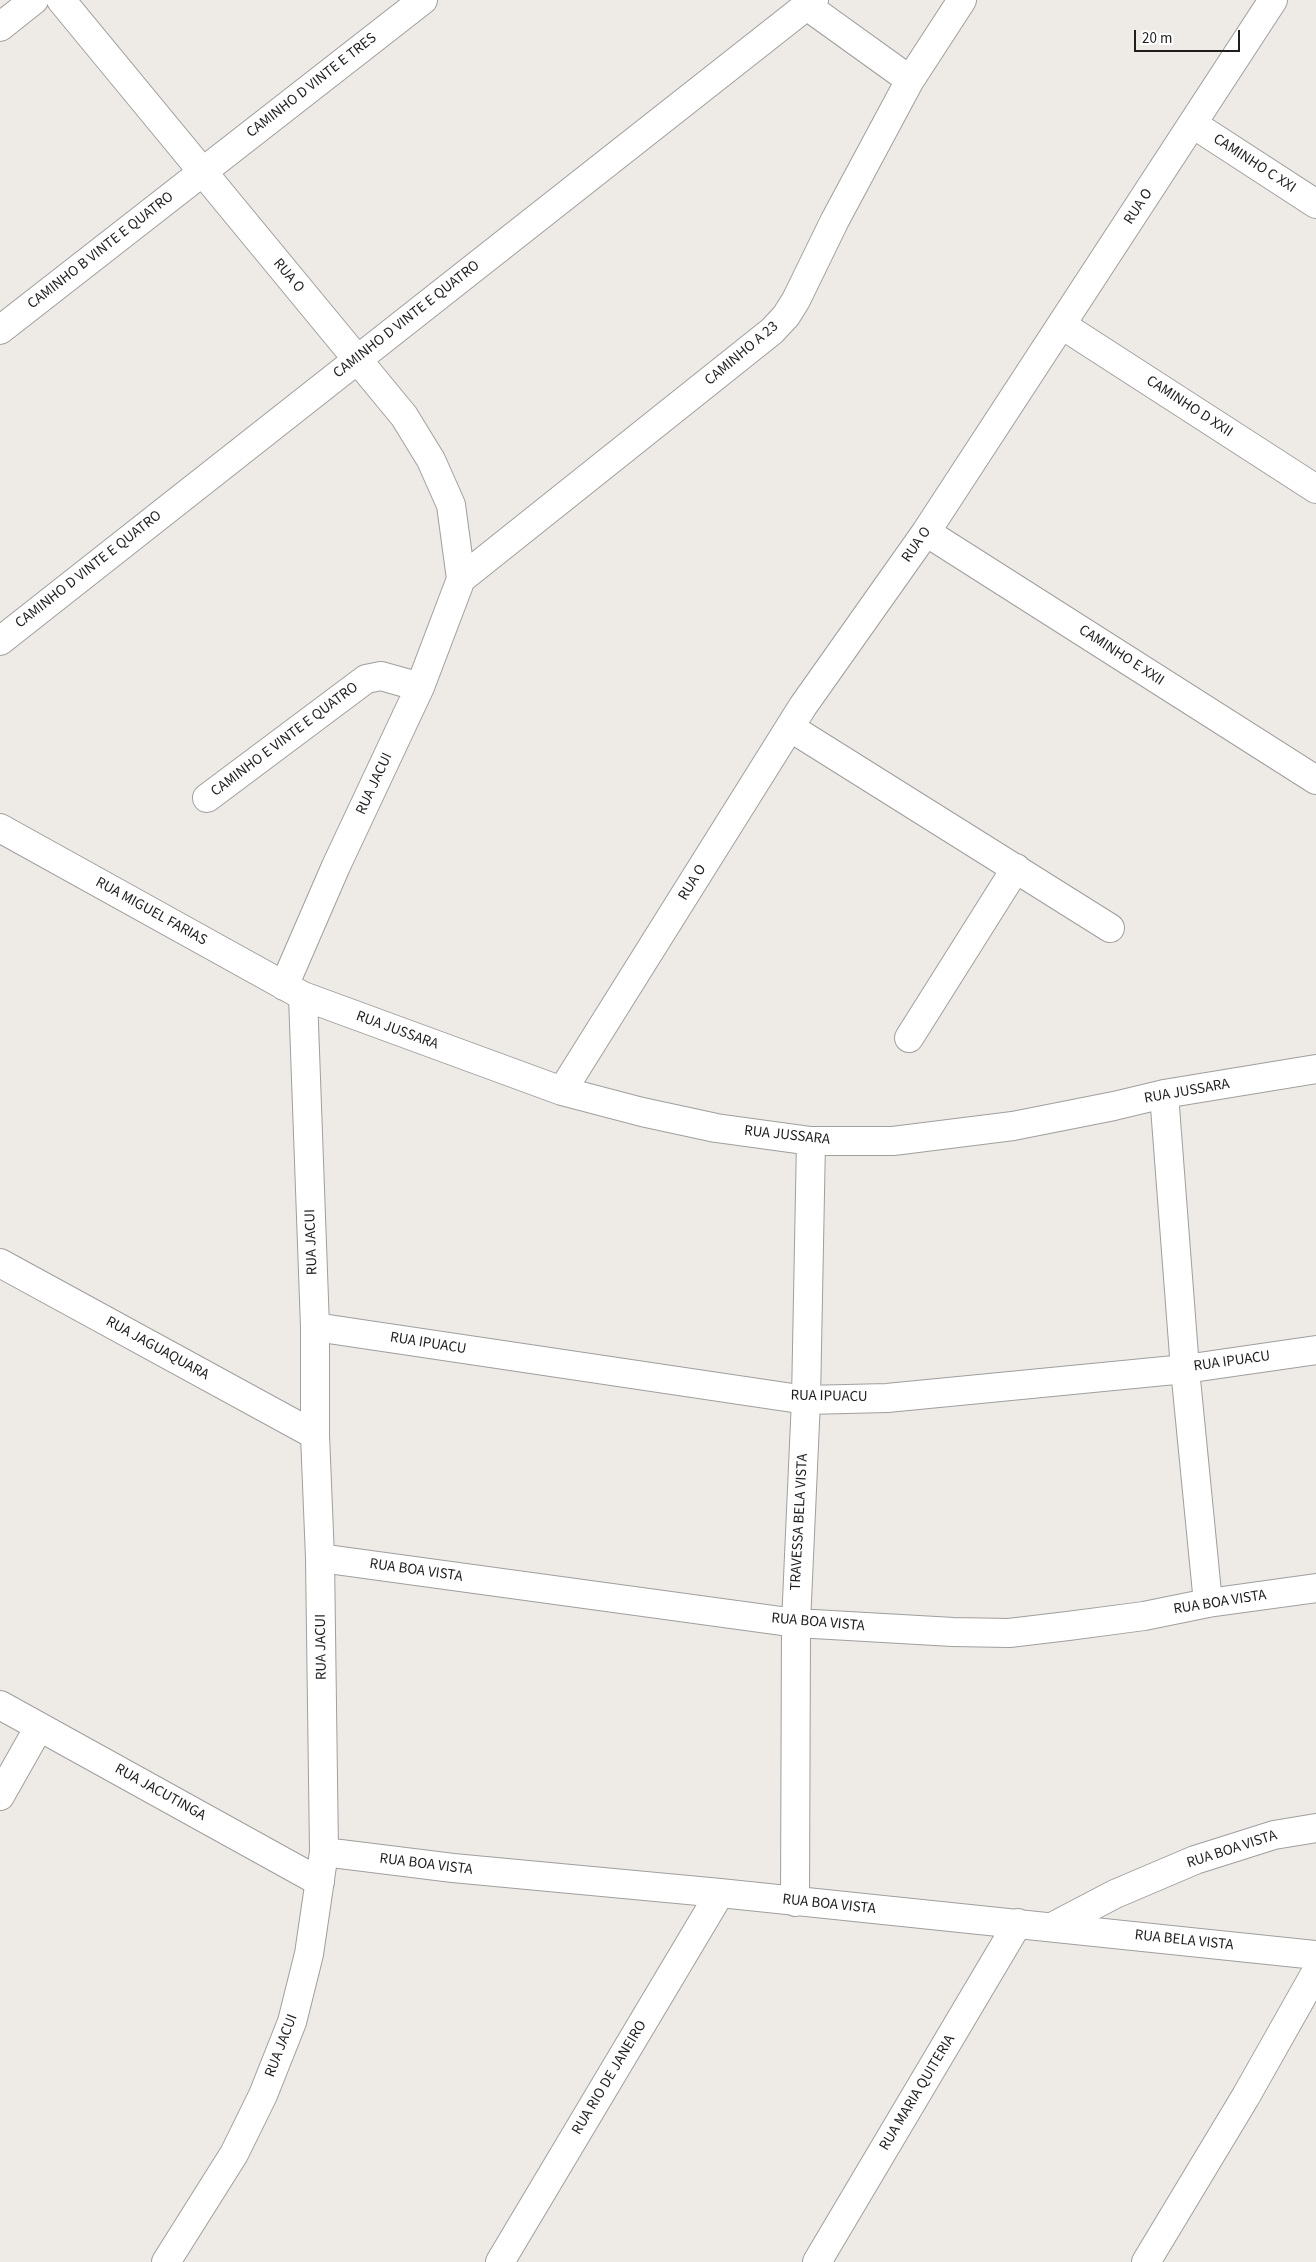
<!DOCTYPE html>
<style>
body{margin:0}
#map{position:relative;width:1316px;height:2262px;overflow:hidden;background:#eeeae5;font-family:"Source Sans 3",sans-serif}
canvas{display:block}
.scale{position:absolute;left:1134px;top:30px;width:106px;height:22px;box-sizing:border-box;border:2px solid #1e1e1e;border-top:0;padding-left:6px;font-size:15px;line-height:18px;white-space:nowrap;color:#1e1e1e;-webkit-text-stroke:4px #fff;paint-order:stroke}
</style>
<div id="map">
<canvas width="1316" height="2262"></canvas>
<div class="scale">20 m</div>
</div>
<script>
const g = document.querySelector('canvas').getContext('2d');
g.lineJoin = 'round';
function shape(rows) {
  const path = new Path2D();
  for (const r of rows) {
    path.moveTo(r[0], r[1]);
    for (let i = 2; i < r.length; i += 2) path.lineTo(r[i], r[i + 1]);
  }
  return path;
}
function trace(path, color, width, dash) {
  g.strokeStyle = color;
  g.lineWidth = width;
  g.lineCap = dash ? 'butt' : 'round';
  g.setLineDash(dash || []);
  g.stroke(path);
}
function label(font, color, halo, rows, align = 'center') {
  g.font = font + ' "Source Sans 3",sans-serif';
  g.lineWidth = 4.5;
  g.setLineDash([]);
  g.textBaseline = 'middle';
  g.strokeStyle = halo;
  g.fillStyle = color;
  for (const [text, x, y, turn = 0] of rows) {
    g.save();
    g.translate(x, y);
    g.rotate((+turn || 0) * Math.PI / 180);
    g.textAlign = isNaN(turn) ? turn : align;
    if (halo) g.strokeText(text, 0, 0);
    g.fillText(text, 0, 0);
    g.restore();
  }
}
const minor = shape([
 [61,0,404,416,431,460,451,505,461,579,420,687,336,866,284,986],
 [807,6,910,80],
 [0,27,34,0],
 [1193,124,1316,204],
 [1062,325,1316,489],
 [0,330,423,0],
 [926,532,1316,780],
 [461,579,772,331,786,316,796,300,835,220,910,80,962,0],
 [0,641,814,0],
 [791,728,1110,928],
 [207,798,366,679,381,676,420,687],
 [0,828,303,996,562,1091,642,1112,716,1128,811,1141,893,1141,1013,1126,1114,1106,1164,1094,1316,1069],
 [909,1038,1016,868],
 [562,1091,803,706,926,532,1273,0],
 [1164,1094,1185,1369,1208,1603],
 [0,1263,315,1435],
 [315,1327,806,1400,887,1398,1185,1369,1316,1350],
 [320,1558,796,1623,953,1632,1009,1633,1068,1626,1144,1616,1208,1603,1316,1588],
 [0,1705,320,1882],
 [0,1796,39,1727],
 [324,1852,453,1868,720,1893,1316,1955],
 [795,1902,796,1623,806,1400,811,1141],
 [1052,1927,1115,1894,1195,1860,1274,1835,1316,1828],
 [166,2262,234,2154,263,2095,292,2022,309,1954,324,1852,320,1558,315,1435,315,1327,303,996],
 [500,2262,720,1893],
 [817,2262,1018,1923],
 [1146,2262,1246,2096,1316,1972]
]);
const streetNames = [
 ["CAMINHO D VINTE E TRES",312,86,-38],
 ["CAMINHO C XXI",1254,164,33],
 ["RUA O",1139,207,-57],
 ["CAMINHO B VINTE E QUATRO",101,251,-38],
 ["RUA O",288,276,50],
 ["CAMINHO D VINTE E QUATRO",407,320,-38],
 ["CAMINHO A 23",742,354,-40],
 ["CAMINHO D XXII",1189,407,33],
 ["RUA O",917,545,-55],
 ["CAMINHO D VINTE E QUATRO",89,570,-38],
 ["CAMINHO E XXII",1121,656,33],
 ["CAMINHO E VINTE E QUATRO",285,740,-37],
 ["RUA JACUI",375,784,-65],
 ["RUA O",693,883,-58],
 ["RUA MIGUEL FARIAS",151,912,29],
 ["RUA JUSSARA",397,1031,20],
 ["RUA JUSSARA",1187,1092,-10],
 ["RUA JUSSARA",787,1136,6],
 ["RUA JACUI",312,1242,-92],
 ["RUA IPUACU",428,1344,9],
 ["RUA JAGUAQUARA",157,1349,29],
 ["RUA IPUACU",1232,1362,-8],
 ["RUA IPUACU",829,1397,1],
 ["TRAVESSA BELA VISTA",800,1522,-87],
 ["RUA BOA VISTA",416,1571,8],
 ["RUA BOA VISTA",1220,1603,-9],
 ["RUA BOA VISTA",818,1623,5],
 ["RUA JACUI",322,1647,-91],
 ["RUA JACUTINGA",160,1793,29],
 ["RUA BOA VISTA",1232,1850,-18],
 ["RUA BOA VISTA",426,1865,7],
 ["RUA BOA VISTA",829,1905,6],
 ["RUA BELA VISTA",1184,1941,6],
 ["RUA JACUI",282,2046,-69],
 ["RUA RIO DE JANEIRO",610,2078,-59],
 ["RUA MARIA QUITERIA",918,2093,-59]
];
trace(minor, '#9f9f9f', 30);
trace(minor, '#fff', 28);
label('15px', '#1e1e1e', '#fff', streetNames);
</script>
